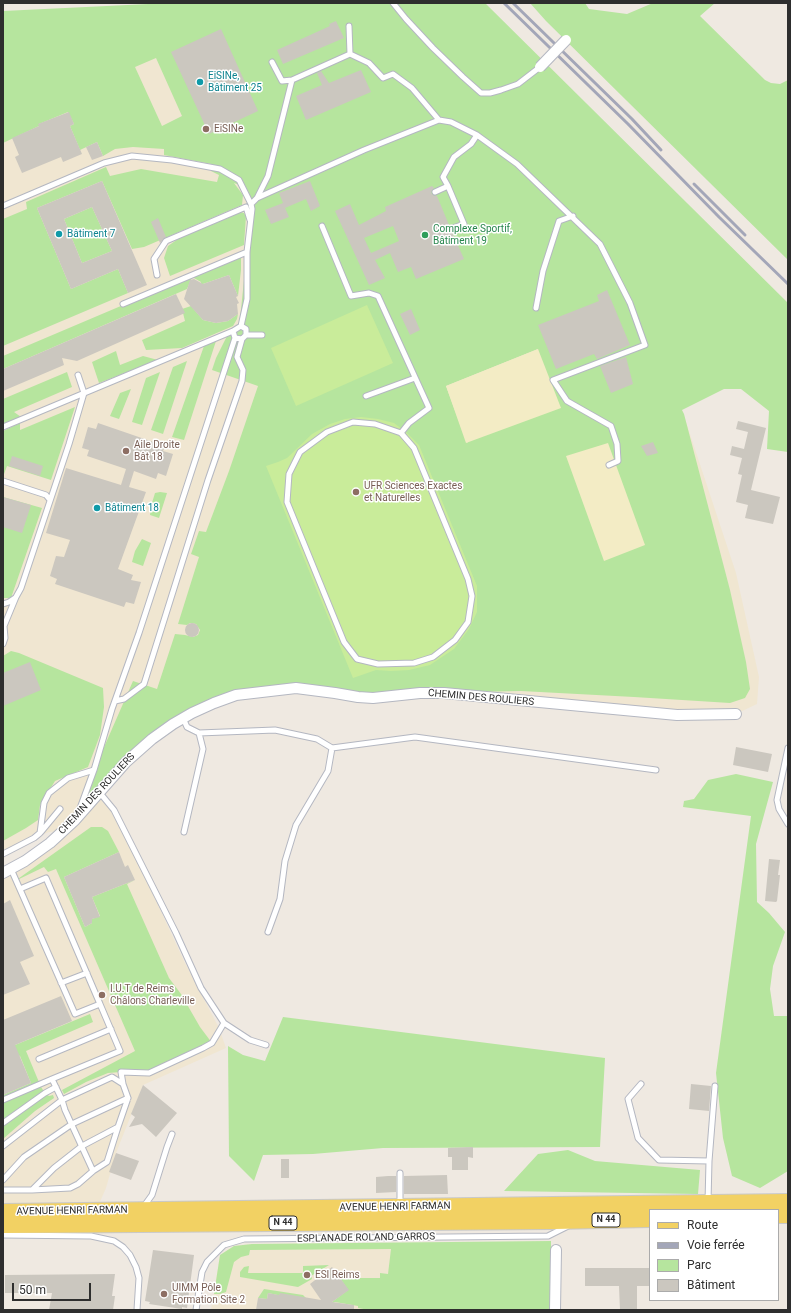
<!DOCTYPE html>
<meta charset="utf-8">
<style>
body{margin:0}
#map{position:relative;width:791px;height:1313px;overflow:hidden;background:#efe9e1;font-family:Roboto,sans-serif}
canvas{display:block}
.frame{position:absolute;inset:0;border:4px solid #2e2e2e;pointer-events:none}
.legend{position:absolute;left:649px;top:1209px;width:130px;height:92px;box-sizing:border-box;background:#fff;border:1px solid #ababab;margin:0;padding:5px 7px;list-style:none;font-size:12px;color:#2e2e2e}
.legend li{display:flex;align-items:center;gap:8px;height:20px}
.legend b{width:20px;border:1px solid #ababab}
.scale{position:absolute;left:12px;top:1283px;width:79px;height:18px;box-sizing:border-box;border:2px solid #2e2e2e;border-top:0;padding-left:5px;font-size:12px;line-height:14px;white-space:nowrap;color:#2e2e2e;-webkit-text-stroke:3px #fff;paint-order:stroke}
</style>
<div id="map">
<canvas width="791" height="1313"></canvas>
<div class="frame"></div>
<ul class="legend">
<li><b style="height:5px;background:#f2d163"></b>Route</li>
<li><b style="height:5px;background:#a3a6b8"></b>Voie ferrée</li>
<li><b style="height:11px;background:#b6e59e"></b>Parc</li>
<li><b style="height:11px;background:#cbc7bf"></b>Bâtiment</li>
</ul>
<div class="scale">50 m</div>
</div>
<script>
const g = document.querySelector('canvas').getContext('2d');
g.lineJoin = 'round';
function fill(path, color) {
  g.fillStyle = color;
  g.fill(path, 'evenodd');
}
function shape(rows) {
  const path = new Path2D();
  for (const r of rows) {
    if (r.length === 3) {
      path.moveTo(r[0] + r[2], r[1]);
      path.arc(r[0], r[1], r[2], 0, 2 * Math.PI);
      continue;
    }
    path.moveTo(r[0], r[1]);
    for (let i = 2; i < r.length; i += 2) path.lineTo(r[i], r[i + 1]);
  }
  return path;
}
function trace(path, color, width, dash) {
  g.strokeStyle = color;
  g.lineWidth = width;
  g.lineCap = dash ? 'butt' : 'round';
  g.setLineDash(dash || []);
  g.stroke(path);
}
function label(font, color, halo, rows, align = 'center') {
  g.font = font + ' Roboto,sans-serif';
  g.lineWidth = 3;
  g.setLineDash([]);
  g.textBaseline = 'middle';
  g.strokeStyle = halo;
  g.fillStyle = color;
  for (const [text, x, y, turn = 0] of rows) {
    g.save();
    g.translate(x, y);
    g.rotate((+turn || 0) * Math.PI / 180);
    g.textAlign = isNaN(turn) ? turn : align;
    if (halo) g.strokeText(text, 0, 0);
    g.fillText(text, 0, 0);
    g.restore();
  }
}
const education = shape([
 [182,11,682,410,736,573,759,677,757,704,736,714,444,693,296,688,236,695,183,718,139,751,100,793,114,810,184,961,219,1028,226,1048,143,1085,116,1153,106,1188,99,1204,3,1212,3,873,63,831,49,832,3,850,3,102],
 [402,1243,391,1310,211,1310,220,1255,234,1246,252,1244]
]);
const green = shape([
 [169,3,485,3,788,303,788,452,767,449,769,411,741,389,724,389,682,410,684,414,730,590,746,662,750,689,745,698,730,703,634,697,521,691,420,693,373,698,296,688,214,703,139,751,75,820,94,770,133,681,157,689,175,634,185,635,193,637,198,635,200,630,196,624,190,623,187,625,178,624,199,557,191,554,199,531,206,532,229,471,258,386,212,370,216,358,229,332,239,329,250,221,250,196,245,187,234,183,243,195,242,205,144,247,132,249,102,181,37,208,71,289,118,269,128,293,3,346,3,219,27,209,26,202,106,167,110,176,141,169,217,182,219,175,211,171,211,164,164,155,164,149,133,147,115,149,103,156,97,142,80,150,70,126,74,124,68,112,39,124,39,126,3,143,3,11],
 [156,58,182,116,162,126,135,67],
 [538,349,467,443,446,386],
 [530,3,585,3,589,9,627,14,653,3,715,3,700,16,765,80,771,83,780,84,788,80,788,260,546,21],
 [92,207,112,251,82,263,64,219],
 [240,212,244,213,246,216,244,245,170,276,164,258,168,246,178,239],
 [241,255,241,270,238,296,229,275,200,285,201,282,192,277,187,289,3,369,3,356],
 [191,306,203,320,216,323,228,321,238,314,237,319,233,326,182,348,146,350,142,340,185,321,182,309],
 [216,341,184,440,172,437,204,346],
 [116,351,120,365,143,356,158,360,99,383,92,362],
 [187,361,163,434,151,430,173,367],
 [67,372,72,387,14,412,21,417,3,424,3,399],
 [160,372,142,425,132,422,146,378],
 [131,389,119,419,110,416,120,393],
 [75,407,51,480,7,466,3,477,3,431,20,423,20,430],
 [160,492,167,493,159,518,150,515,151,506,155,493],
 [3,497,42,508,11,598,3,598],
 [142,539,151,543,143,566,132,562,135,551],
 [11,651,19,653,103,688,104,707,100,735,88,767,55,781,40,805,38,820,26,828,3,841,3,656],
 [736,774,773,782,756,844,757,902,769,913,785,932,773,966,770,989,774,1016,788,1016,788,1073,787,1076,788,1171,760,1188,732,1176,723,1138,716,1073,751,816,683,807,684,801,694,799,708,780],
 [91,827,102,827,108,831,119,852,64,877,85,927,92,923,92,919,100,916,92,897,135,880,127,884,169,978,181,994,200,1027,212,1043,149,1073,121,1072,108,1073,86,1082,64,1094,62,1090,135,1051,56,869,48,872,44,867,15,881],
 [90,1014,93,1022,26,1051,41,1087,45,1093,49,1096,53,1095,54,1098,35,1111,3,1139,3,1095,31,1083,20,1056,3,1050],
 [283,1017,605,1058,600,1147,383,1148,313,1154,263,1155,254,1181,229,1156,228,1046,243,1055,265,1061],
 [568,1150,595,1161,700,1170,698,1194,504,1191,538,1154],
 [551,1241,551,1310,369,1310,358,1308,358,1306,335,1302,328,1305,348,1290,340,1278,380,1278,380,1273,388,1274,391,1249,250,1250,249,1255,241,1257,234,1262,226,1292,220,1294,214,1294,220,1255,234,1246,252,1244],
 [329,1265,311,1276,312,1279,298,1287,240,1277,240,1272,244,1267,249,1266,248,1273,303,1273,303,1266],
 [264,1289,303,1295,310,1302,268,1293,267,1299,258,1298]
]);
const sand = shape([
 [538,349,561,408,466,443,446,386],
 [608,443,645,545,604,561,566,456]
]);
const pitch = shape([
 [367,305,393,363,296,406,271,348],
 [361,417,378,419,394,423,406,432,419,445,477,586,477,612,469,629,454,649,430,665,409,670,391,671,376,670,353,678,266,466,278,462,287,458,312,434,330,424,345,419]
]);
const building = shape([
 [336,21,344,38,283,64,277,50,330,26,329,24],
 [221,29,258,111,209,134,171,52],
 [361,70,371,92,306,120,296,96,322,85,317,73,321,71,329,83],
 [69,112,74,124,70,126,82,154,63,162,61,157,22,173,15,157,19,155,12,138,39,126,38,124],
 [97,142,103,156,92,160,86,147],
 [102,181,147,285,128,293,118,269,71,289,37,208],
 [92,207,112,251,82,263,64,219],
 [310,181,320,206,311,211,306,199,285,208,289,217,271,224,265,210,283,203,279,193],
 [432,186,434,188,432,190,431,193,433,195,437,196,449,225,447,227,446,231,449,233,452,232,464,259,416,279,411,267,398,272,390,253,375,260,385,278,369,285,335,211,350,204,359,225,386,211,385,207],
 [393,226,399,241,371,253,364,238],
 [158,218,166,237,160,243,151,222],
 [229,275,238,296,236,297,239,303,237,304,238,314,228,321,216,323,203,320,184,299,190,280,194,279,203,284],
 [607,290,630,345,597,359,594,354,556,369,538,325,599,301,597,295],
 [176,294,185,313,77,361,62,358,64,365,3,391,3,369],
 [411,309,420,330,410,335,400,314],
 [626,357,633,384,611,393,600,366],
 [738,421,766,428,751,490,780,497,773,524,745,518,748,505,736,502,742,475,738,474,742,458,730,455,732,446,744,449,748,432,736,429],
 [98,423,165,446,163,451,173,454,166,476,158,473,156,479,134,471,129,487,146,492,118,569,133,575,131,580,141,582,134,604,126,602,124,607,55,584,57,579,50,576,56,556,64,557,70,540,46,533,66,468,121,485,126,469,87,456,89,450,82,448,88,427,96,429],
 [653,442,658,453,647,456,641,446],
 [12,456,43,466,40,476,9,466],
 [3,497,31,505,22,533,3,527],
 [192,630,7],
 [30,662,41,690,3,706,3,673],
 [736,747,772,754,768,772,733,765],
 [119,852,125,867,128,865,135,880,92,897,100,917,92,919,92,923,85,927,64,877],
 [769,859,780,860,778,875,780,875,777,901,776,902,765,901],
 [10,900,34,956,20,962,30,984,3,995,3,904],
 [61,996,72,1021,15,1045,31,1083,3,1095,3,1020],
 [691,1084,711,1086,709,1111,689,1109],
 [143,1085,177,1113,156,1137,142,1124,129,1127,135,1117,131,1114],
 [473,1147,473,1158,468,1157,468,1170,452,1170,452,1157,448,1157,448,1148],
 [116,1153,139,1161,131,1180,109,1172],
 [281,1159,289,1159,289,1178,281,1178],
 [447,1175,448,1194,404,1194,404,1176],
 [388,1176,396,1176,396,1194,396,1192,376,1193,376,1177],
 [153,1250,194,1255,187,1308,182,1307,182,1309,149,1304,150,1302,145,1301],
 [332,1267,349,1290,332,1302,354,1305,354,1310,256,1310,258,1298,267,1299,268,1293,279,1295,280,1293,321,1300,310,1284],
 [585,1268,650,1268,650,1286,637,1286,637,1310,620,1310,619,1286,585,1286],
 [115,1274,112,1296,115,1296,113,1310,49,1310,52,1293,5,1293,5,1275]
]);
const service = shape([
 [393,3,406,19,433,48,463,77,481,93,490,93,501,90,518,84,540,67],
 [349,26,350,54],
 [272,62,282,81,292,80],
 [448,186,443,177,454,157,471,144,477,135],
 [435,192,448,186,464,224,450,229],
 [257,198,364,150,439,120,451,122,477,135,517,164,600,244,630,303,645,345,553,380,567,401,611,426,617,444,618,461,609,465],
 [251,204,257,198,268,176,292,80,350,54,369,63,383,78,393,74,412,88,439,120],
 [3,206,104,163,132,156,172,160,220,169,239,180,251,204,252,209,247,252,247,299,241,326],
 [322,226,351,296,369,293,378,296,429,408,409,423,401,433,375,424,353,422,327,432,300,452,289,474,287,502,344,642,357,659,378,664,414,663,433,657,455,640,468,622,472,596,468,579,414,448,401,433],
 [157,275,154,259,166,241,246,207,250,220],
 [123,304,247,252],
 [536,308,543,271,559,221,573,216],
 [246,335,262,335],
 [366,396,415,378],
 [3,427,233,331],
 [3,481,46,495,50,500],
 [3,604,9,602,15,598],
 [3,644,5,638,4,626,16,597,21,588,69,444,84,393,78,375],
 [115,701,124,699,144,684,208,480,242,381,243,370,237,357,242,339],
 [183,718,187,727,199,733,203,749,184,832],
 [199,733,275,730,317,739,332,748,415,737,656,770],
 [788,748,777,800,779,809,788,824],
 [100,793,114,810,176,933,201,988,224,1023,250,1040,266,1045],
 [79,811,94,770,112,709,139,633,235,338,233,331,241,326,246,329,246,335,242,339,235,338],
 [41,832,60,809],
 [3,854,34,838,40,833,44,803,49,793,68,778,94,770],
 [11,869,75,1014,100,1004,46,878,20,889],
 [268,932,280,899,285,861,296,825,328,771,332,748],
 [61,983,87,973],
 [39,1059,111,1029],
 [123,1084,121,1072,149,1073,203,1048,212,1043,224,1023],
 [641,1084,628,1099,638,1138,659,1160,709,1161,708,1202],
 [3,1100,52,1079],
 [3,1123,45,1093,56,1087],
 [3,1146,62,1100,112,1077,123,1084,128,1098,72,1124,24,1157,3,1180],
 [709,1161,715,1086],
 [93,1171,65,1110,62,1100,52,1079,120,1051,100,1004],
 [3,1190,32,1190,54,1168,82,1146,118,1127,128,1098],
 [32,1190,70,1188,78,1184,93,1171,107,1162,118,1127],
 [400,1205,400,1173],
 [144,1206,152,1195,167,1147,172,1134],
 [3,1235,91,1236,114,1241,123,1247,130,1255,136,1267,139,1278,137,1310],
 [196,1310,202,1272,207,1262,224,1245,244,1239,548,1236,568,1226]
]);
const minor = shape([
 [3,873,25,861,50,843,75,820,126,762,152,739,173,724,192,713,214,703,236,695,296,688,335,693,358,697,373,698,420,693,444,693,677,715,736,714],
 [555,1310,556,1250]
]);
const primary = shape([
 [3,1212,788,1202],
 [778,1215,788,1215],
 [3,1225,554,1221,650,1219]
]);
const rail = shape([
 [504,3,628,124,719,217,788,284],
 [513,3,632,119,661,150],
 [694,184,745,235]
]);
const minorBridge = shape([
 [540,67,566,40]
]);
const markers = [
 [200,82,4,"#0f9aa8"],
 [206,129,4,"#8d6e63"],
 [59,234,4,"#0f9aa8"],
 [425,235,4,"#2e9e5b"],
 [126,451,4,"#8d6e63"],
 [356,492,4,"#8d6e63"],
 [97,508,4,"#0f9aa8"],
 [102,995,4,"#8d6e63"],
 [307,1275,4,"#8d6e63"],
 [164,1294,4,"#8d6e63"]
];
const shields = [
 [606,1220,28],
 [283,1223,28]
];
const shieldNames = [
 ["N 44",606,1220],
 ["N 44",283,1223]
];
const cultureNames = [
 ["EiSINe,",208,76],
 ["Bâtiment 25",208,88],
 ["Bâtiment 7",67,234],
 ["Bâtiment 18",105,508]
];
const educationNames = [
 ["EiSINe",214,129],
 ["Aile Droite",134,445],
 ["Bât 18",134,457],
 ["UFR Sciences Exactes",364,486],
 ["et Naturelles",364,498],
 ["I.U.T de Reims",110,989],
 ["Châlons Charleville",110,1001],
 ["ESI Reims",315,1275],
 ["UIMM Pôle",172,1288],
 ["Formation Site 2",172,1300]
];
const leisureNames = [
 ["Complexe Sportif,",433,229],
 ["Bâtiment 19",433,241]
];
const streetNames = [
 ["CHEMIN DES ROULIERS",481,698,5],
 ["CHEMIN DES ROULIERS",97,794,-47],
 ["AVENUE HENRI FARMAN",395,1207,-1],
 ["AVENUE HENRI FARMAN",72,1211,-1],
 ["ESPLANADE ROLAND GARROS",366,1238,-1]
];
fill(education, '#f0e6d1');
fill(green, '#b6e59e');
fill(sand, '#f3ecc5');
fill(pitch, '#c9ec9a');
fill(building, '#cbc7bf');
trace(service, '#b4b7c1', 7);
trace(minor, '#b4b7c1', 12);
trace(primary, '#c9c9c9', 18);
trace(service, '#fff', 5);
trace(minor, '#fff', 10);
trace(primary, '#f2d163', 16);
trace(rail, '#a3a6b8', 3);
trace(minorBridge, '#b4b7c1', 12, []);
trace(minorBridge, '#fff', 10);
for (const [x, y, r, color] of markers) {
  const dot = new Path2D();
  dot.arc(x, y, r, 0, 2 * Math.PI);
  g.fillStyle = color;
  g.fill(dot);
  trace(dot, '#fff', 1.5);
}
for (const [x, y, w] of shields) {
  const box = new Path2D();
  box.roundRect(x - w / 2, y - 7, w, 14, 3);
  g.fillStyle = '#fff';
  g.fill(box);
  trace(box, '#2e2e2e', 1);
}
label('bold 9px', '#2e2e2e', null, shieldNames);
label('10px', '#0d838f', '#fff', cultureNames, 'left');
label('10px', '#785e54', '#fff', educationNames, 'left');
label('10px', '#27864d', '#fff', leisureNames, 'left');
label('10px', '#2e2e2e', '#fff', streetNames);
</script>
